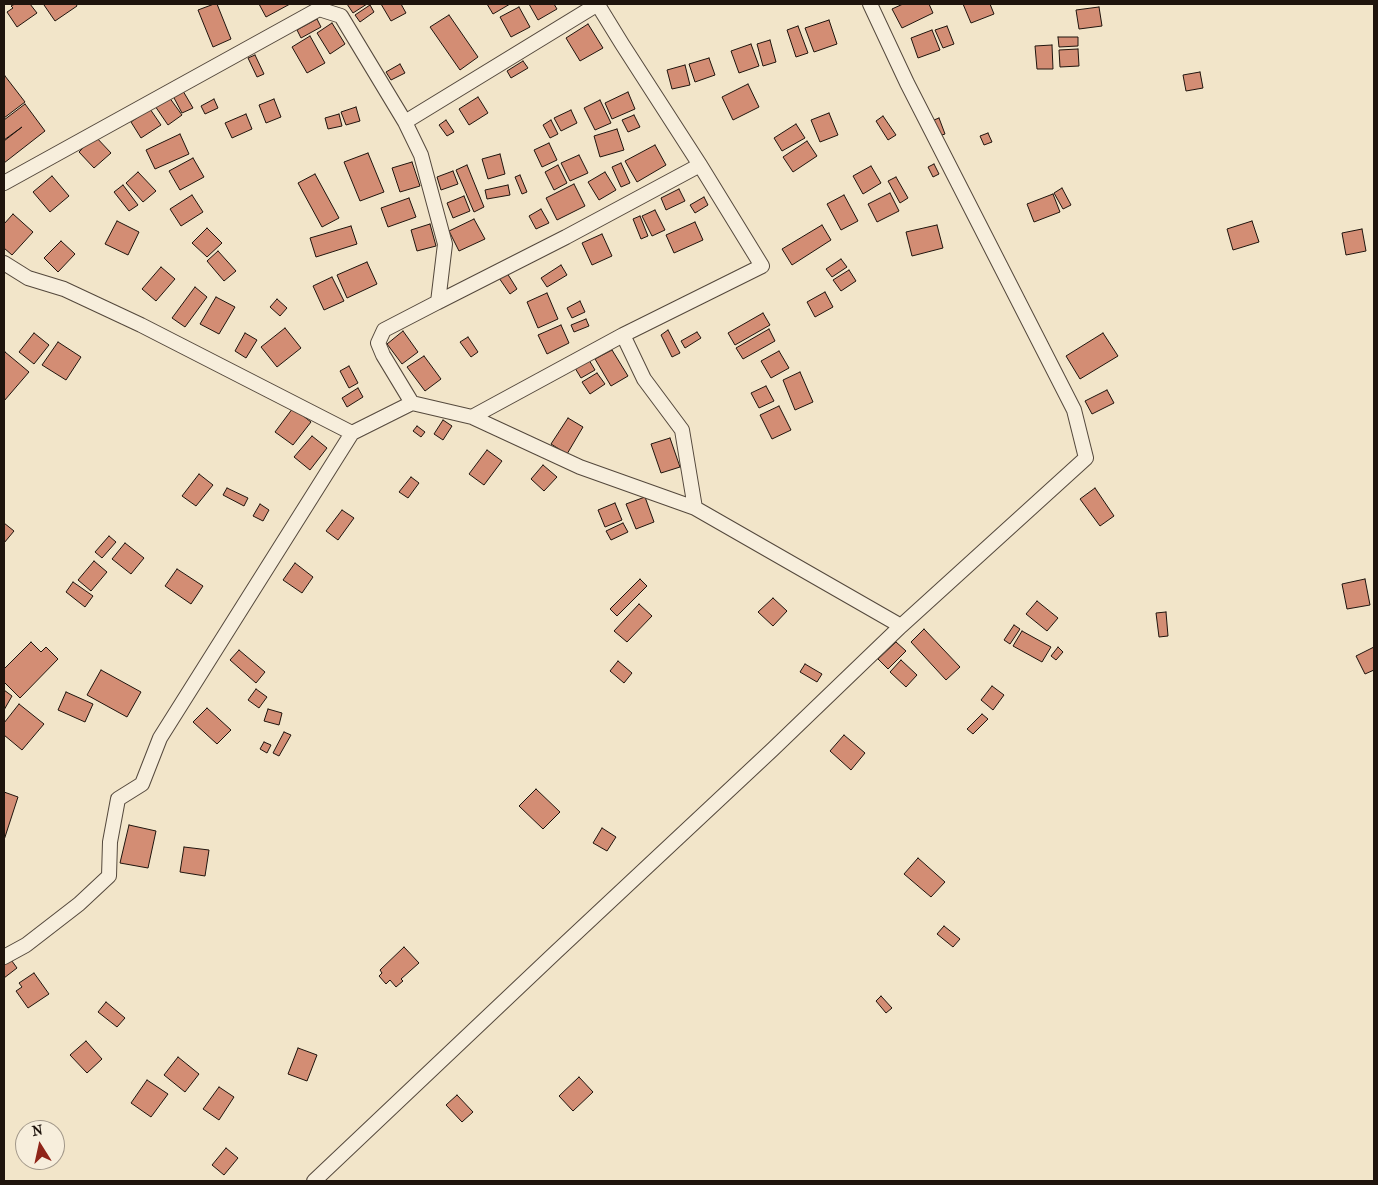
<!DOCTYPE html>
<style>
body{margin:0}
#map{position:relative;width:1378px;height:1185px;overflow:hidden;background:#f2e5c9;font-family:"IM FELL French Canon",serif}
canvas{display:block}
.frame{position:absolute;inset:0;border:5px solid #1f140d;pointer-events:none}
.north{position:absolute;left:15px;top:1120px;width:50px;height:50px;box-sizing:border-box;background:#f7eedc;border:1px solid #a19789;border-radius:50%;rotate:350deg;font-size:14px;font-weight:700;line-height:20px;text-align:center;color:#1f140d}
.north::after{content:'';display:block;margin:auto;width:18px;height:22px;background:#8f2418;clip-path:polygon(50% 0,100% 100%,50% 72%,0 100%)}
</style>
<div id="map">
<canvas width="1378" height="1185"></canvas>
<div class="frame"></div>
<div class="north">N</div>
</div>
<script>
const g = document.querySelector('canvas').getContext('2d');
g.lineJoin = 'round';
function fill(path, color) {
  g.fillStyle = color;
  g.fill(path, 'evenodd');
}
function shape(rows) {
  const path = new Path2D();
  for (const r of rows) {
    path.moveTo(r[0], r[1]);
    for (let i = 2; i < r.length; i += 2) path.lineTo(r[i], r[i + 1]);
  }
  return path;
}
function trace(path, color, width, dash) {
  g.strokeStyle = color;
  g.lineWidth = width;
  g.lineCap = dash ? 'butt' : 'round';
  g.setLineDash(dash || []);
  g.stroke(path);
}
const building = shape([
 [15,4,30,4,37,13,17,27,7,12,13,8,11,6,15,4],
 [46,4,76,4,77,6,55,21,44,5,46,4],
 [214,4,217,4,231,39,213,47,198,10,214,4],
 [259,4,290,4,266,17,259,4],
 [347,4,367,4,353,13,347,4],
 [381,4,401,4,406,13,391,21,381,4],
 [487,4,510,4,493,14,487,4],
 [529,4,554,4,557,9,538,20,529,4],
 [903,4,929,4,933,13,902,28,892,9,903,4],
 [963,4,990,4,994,14,971,23,963,4],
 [370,5,374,12,360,22,355,15,370,5],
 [519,7,530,27,511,37,500,17,519,7],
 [1099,7,1102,26,1079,29,1076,10,1099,7],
 [449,15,478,57,460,70,430,27,449,15],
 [317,19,321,27,301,38,297,30,317,19],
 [829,20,837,44,814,52,805,28,829,20],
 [332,23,345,44,330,54,317,33,332,23],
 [588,24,603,48,580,61,566,38,588,24],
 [798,26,808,53,796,57,787,30,798,26],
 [947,26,954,44,943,48,935,30,947,26],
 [932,30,940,50,918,58,911,38,932,30],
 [310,36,325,63,307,73,292,47,310,36],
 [1058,37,1078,37,1078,46,1059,47,1058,37],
 [770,40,776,62,763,66,757,44,770,40],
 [751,44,759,66,739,73,731,51,751,44],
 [1052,45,1053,69,1037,69,1035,46,1052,45],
 [1078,49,1079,66,1060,67,1059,50,1078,49],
 [255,55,264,74,257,77,248,58,255,55],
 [709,58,715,75,695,82,689,64,709,58],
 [523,61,528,68,511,78,507,71,523,61],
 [400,64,405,73,391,80,386,72,400,64],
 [685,65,690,85,672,89,667,70,685,65],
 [1200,72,1203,88,1186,91,1183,75,1200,72],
 [5,76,25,102,4,118,4,77,5,76],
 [748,84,759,107,733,120,722,97,748,84],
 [183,91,193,108,182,113,173,96,183,91],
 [628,92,635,109,612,119,605,103,628,92],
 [169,97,182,115,168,125,155,106,169,97],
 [478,97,488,113,469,125,459,109,478,97],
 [214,99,218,108,205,114,201,106,214,99],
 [274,99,281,117,266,123,259,105,274,99],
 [600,100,611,123,595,130,584,108,600,100],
 [25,104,45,131,4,163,4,141,22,127,4,140,4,120,25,104],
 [356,107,360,121,346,125,341,112,356,107],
 [150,109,161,125,141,138,131,122,150,109],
 [571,110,577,123,561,131,554,118,571,110],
 [829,113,838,135,820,142,811,120,829,113],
 [246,114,252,129,232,138,225,123,246,114],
 [339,114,342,126,328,129,325,118,339,114],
 [634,115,640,127,628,132,622,120,634,115],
 [883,116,896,135,888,140,876,121,883,116],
 [939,118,945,134,939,136,934,120,939,118],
 [446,120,454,132,447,136,439,125,446,120],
 [551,120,558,134,550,138,543,125,551,120],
 [796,124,805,138,782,151,774,138,796,124],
 [617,129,624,150,600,157,594,136,617,129],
 [988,133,992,142,984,145,980,136,988,133],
 [180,134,189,154,155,169,146,150,180,134],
 [95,136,111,153,94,168,79,152,95,136],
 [807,141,817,156,793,172,783,157,807,141],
 [549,143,557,160,542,167,534,150,549,143],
 [655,145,666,165,637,182,625,161,655,145],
 [368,153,384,192,360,201,344,162,368,153],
 [500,154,505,174,488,179,482,159,500,154],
 [579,155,588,173,570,181,561,163,579,155],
 [193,158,204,177,180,190,169,171,193,158],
 [412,162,420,186,400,192,392,168,412,162],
 [621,163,630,183,621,187,612,167,621,163],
 [934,164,939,174,933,177,928,167,934,164],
 [467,165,484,207,474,212,456,170,467,165],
 [558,165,567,183,554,190,545,172,558,165],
 [871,166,881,183,863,194,853,176,871,166],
 [453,171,458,184,441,190,437,177,453,171],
 [138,172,156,191,143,202,126,183,138,172],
 [605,172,616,190,599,200,588,182,605,172],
 [315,174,339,218,322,227,298,183,315,174],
 [520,175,527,192,522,194,515,177,520,175],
 [52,176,69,196,50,212,33,192,52,176],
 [896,177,908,198,900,203,888,181,896,177],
 [574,184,585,206,557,220,546,198,574,184],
 [123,185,138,205,129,211,114,192,123,185],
 [508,185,510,195,487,199,485,190,508,185],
 [1062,188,1071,205,1063,209,1054,193,1062,188],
 [679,189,685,201,666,210,661,198,679,189],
 [890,193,899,211,877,222,868,204,890,193],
 [1053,194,1060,212,1034,222,1027,204,1053,194],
 [192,195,203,212,181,226,170,209,192,195],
 [844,195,858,221,841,230,827,204,844,195],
 [464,196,470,211,453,218,447,203,464,196],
 [704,197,708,205,695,213,690,205,704,197],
 [409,198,416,217,388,227,381,208,409,198],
 [541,209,549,223,536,229,529,216,541,209],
 [655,210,665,230,652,236,642,216,655,210],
 [13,214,33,232,12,255,4,248,4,224,13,214],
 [640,216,648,236,641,239,633,219,640,216],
 [474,219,485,239,459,251,449,231,474,219],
 [117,221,139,232,128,255,105,244,117,221],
 [1252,221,1259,242,1233,250,1227,229,1252,221],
 [695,222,703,240,674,253,666,235,695,222],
 [430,224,436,246,417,251,411,230,430,224],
 [822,225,831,240,792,265,782,249,822,225],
 [937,225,943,248,912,256,906,232,937,225],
 [351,226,357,244,316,257,310,238,351,226],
 [207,228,222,243,207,257,192,243,207,228],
 [1362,229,1366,251,1346,255,1342,233,1362,229],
 [602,234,612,256,592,265,582,243,602,234],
 [61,241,75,254,58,272,44,258,61,241],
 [218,251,236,271,224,281,207,261,218,251],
 [841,259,847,267,832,277,826,269,841,259],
 [367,262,377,284,347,298,337,275,367,262],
 [561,265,567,275,547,287,541,278,561,265],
 [161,267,175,279,156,301,142,289,161,267],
 [849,270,856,281,841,291,833,280,849,270],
 [507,273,517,289,510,294,499,278,507,273],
 [332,277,344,301,324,310,313,286,332,277],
 [195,287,207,297,185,327,172,318,195,287],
 [825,292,833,307,815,317,807,302,825,292],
 [547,293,558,319,538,328,527,302,547,293],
 [216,297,235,307,219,334,200,324,216,297],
 [277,299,287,308,280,316,270,307,277,299],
 [580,301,585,312,572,318,567,308,580,301],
 [763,313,770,325,735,345,728,333,763,313],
 [586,319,589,326,574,332,571,325,586,319],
 [561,325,569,343,547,354,538,335,561,325],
 [285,328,301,348,277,367,261,347,285,328],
 [769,329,775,341,743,359,736,348,769,329],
 [668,330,680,353,672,357,661,335,668,330],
 [403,331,418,352,402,364,387,344,403,331],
 [697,332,701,338,685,348,681,341,697,332],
 [34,333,49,345,34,364,19,352,34,333],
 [245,333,257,340,246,358,235,351,245,333],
 [1103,333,1118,356,1080,379,1066,356,1103,333],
 [468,337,478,352,471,357,460,342,468,337],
 [58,342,81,357,66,380,42,365,58,342],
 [612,350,628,376,611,386,595,359,612,350],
 [779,351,789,368,771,378,761,361,779,351],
 [5,352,29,372,4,401,4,353,5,352],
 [424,356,441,379,425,391,407,367,424,356],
 [589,360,595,370,581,378,575,368,589,360],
 [349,366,358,383,349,388,340,371,349,366],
 [800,372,813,402,795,410,783,380,800,372],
 [597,373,605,384,590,394,582,382,597,373],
 [766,386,774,401,759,408,751,393,766,386],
 [358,388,363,397,347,407,342,398,358,388],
 [1107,390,1114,403,1092,414,1085,401,1107,390],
 [779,406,791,430,772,439,760,415,779,406],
 [293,408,311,422,293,445,275,432,293,408],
 [568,418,583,427,567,454,551,444,568,418],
 [443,420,452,426,443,440,434,434,443,420],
 [417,426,425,432,421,437,413,431,417,426],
 [312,436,327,448,310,470,294,457,312,436],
 [670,438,680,467,661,473,651,444,670,438],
 [487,450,502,461,484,485,469,474,487,450],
 [543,465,557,477,544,491,531,479,543,465],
 [199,474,213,485,196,506,182,496,199,474],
 [411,477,419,483,408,498,399,492,411,477],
 [227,488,248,498,244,506,223,495,227,488],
 [1095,488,1114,516,1100,526,1080,499,1095,488],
 [645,497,654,522,636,529,626,504,645,497],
 [615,503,622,520,605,527,598,510,615,503],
 [260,504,269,510,263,521,253,516,260,504],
 [342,510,354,518,338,540,326,531,342,510],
 [4,523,14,531,4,543,4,523],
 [623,523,628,532,611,540,606,531,623,523],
 [109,536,116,542,102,558,95,552,109,536],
 [125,543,144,558,131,574,112,559,125,543],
 [94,561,107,572,91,591,78,580,94,561],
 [295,563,313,577,302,593,283,580,295,563],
 [177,569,203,586,191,604,165,586,177,569],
 [640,579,647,586,617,616,610,609,640,579],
 [1365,579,1370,605,1347,609,1342,584,1365,579],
 [73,582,93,596,85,607,66,592,73,582],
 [773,598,787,611,773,626,758,612,773,598],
 [1037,601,1058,618,1047,631,1026,614,1037,601],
 [639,604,652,616,627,642,614,631,639,604],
 [1166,612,1168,636,1159,637,1156,613,1166,612],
 [1014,625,1020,629,1010,644,1004,640,1014,625],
 [924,629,960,667,946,680,911,642,924,629],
 [1022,631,1051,647,1042,662,1013,646,1022,631],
 [31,642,41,652,46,647,58,659,20,698,4,682,4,669,31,642],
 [896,642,906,651,888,669,878,659,896,642],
 [1058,647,1063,652,1056,660,1051,656,1058,647],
 [1374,647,1374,670,1365,674,1356,656,1374,647],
 [239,650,265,672,256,683,230,660,239,650],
 [901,660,917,675,906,687,890,672,901,660],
 [618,661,632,673,624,683,610,671,618,661],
 [805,664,822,674,817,682,800,672,805,664],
 [101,670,141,692,127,717,87,695,101,670],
 [992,686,1004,695,993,710,981,700,992,686],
 [256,689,267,697,259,708,248,700,256,689],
 [4,690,12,696,4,710,4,690],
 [66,692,93,704,85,722,58,710,66,692],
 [19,704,44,724,22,750,4,735,4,723,19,704],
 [207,708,231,730,217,744,193,722,207,708],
 [268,709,282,713,279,725,264,721,268,709],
 [982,714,988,719,973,734,967,729,982,714],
 [284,732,291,735,279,756,273,753,284,732],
 [844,735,865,753,851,770,830,751,844,735],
 [264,742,271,745,267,753,260,749,264,742],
 [536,789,560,812,543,829,519,806,536,789],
 [4,792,18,797,4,840,4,792],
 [129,825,156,831,148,868,120,863,129,825],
 [602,828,616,837,607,851,593,843,602,828],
 [184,847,209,850,205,876,180,872,184,847],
 [918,858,945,882,931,897,904,874,918,858],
 [944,926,960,939,953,947,937,934,944,926],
 [404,947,419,963,401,979,403,981,396,987,390,980,386,984,379,976,382,973,380,970,404,947],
 [9,957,17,968,4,978,4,961,9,957],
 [34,973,49,994,28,1008,16,991,22,987,19,983,34,973],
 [881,996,892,1008,886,1013,876,1001,881,996],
 [106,1002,125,1018,117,1027,98,1012,106,1002],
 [86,1041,102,1059,87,1073,70,1055,86,1041],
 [298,1048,317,1055,307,1081,288,1074,298,1048],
 [178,1057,199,1074,185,1092,164,1075,178,1057],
 [579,1077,593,1092,573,1111,559,1096,579,1077],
 [147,1080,168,1094,151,1117,131,1103,147,1080],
 [219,1087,234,1097,219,1120,203,1109,219,1087],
 [457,1095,473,1112,462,1122,446,1105,457,1095],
 [226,1148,238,1158,224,1175,212,1165,226,1148]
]);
const minor = shape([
 [870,4,907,83,1074,410,1086,458,901,626],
 [405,122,598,4],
 [4,183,319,9,341,16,405,122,421,155,445,244,438,302,566,237,700,165],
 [4,263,28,278,64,289,141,325,352,433,412,403,472,417,580,467,695,508,901,626,772,750,556,952,314,1181],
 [623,335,644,379,682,430,695,508],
 [412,403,383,355,378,343,384,330,438,302],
 [472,417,623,335,762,266,700,165,622,44,598,5],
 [4,957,26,945,79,904,109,876,110,842,118,799,142,784,160,738,352,433]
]);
fill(building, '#d38d74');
trace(building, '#1f140d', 1);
trace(minor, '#54483c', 16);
trace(minor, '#f7eedc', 14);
</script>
